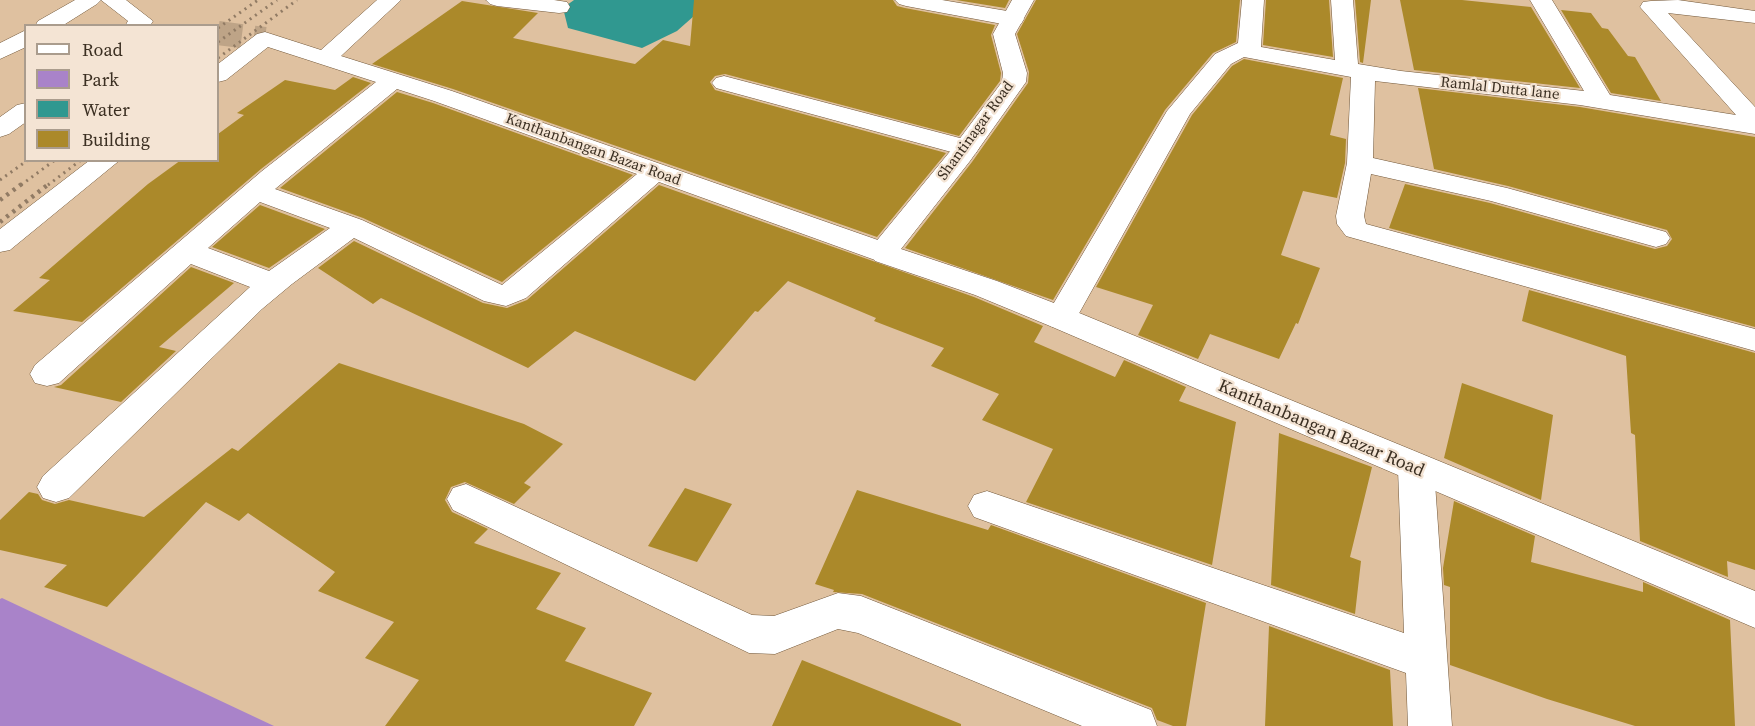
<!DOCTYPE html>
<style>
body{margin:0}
#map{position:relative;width:1755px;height:726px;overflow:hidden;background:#dfc1a0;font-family:"Source Serif 4",serif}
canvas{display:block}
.legend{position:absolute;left:24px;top:24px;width:195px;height:138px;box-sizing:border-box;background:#f4e4d4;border:2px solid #aa9c8d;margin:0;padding:8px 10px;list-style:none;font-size:18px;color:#3b2f22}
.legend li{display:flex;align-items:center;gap:12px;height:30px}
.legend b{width:30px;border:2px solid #aa9c8d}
</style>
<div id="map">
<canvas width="1755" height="726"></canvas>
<ul class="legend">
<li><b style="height:8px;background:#fff"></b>Road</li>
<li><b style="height:16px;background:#a983c9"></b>Park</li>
<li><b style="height:16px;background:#309890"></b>Water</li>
<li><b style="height:16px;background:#ab892a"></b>Building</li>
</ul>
</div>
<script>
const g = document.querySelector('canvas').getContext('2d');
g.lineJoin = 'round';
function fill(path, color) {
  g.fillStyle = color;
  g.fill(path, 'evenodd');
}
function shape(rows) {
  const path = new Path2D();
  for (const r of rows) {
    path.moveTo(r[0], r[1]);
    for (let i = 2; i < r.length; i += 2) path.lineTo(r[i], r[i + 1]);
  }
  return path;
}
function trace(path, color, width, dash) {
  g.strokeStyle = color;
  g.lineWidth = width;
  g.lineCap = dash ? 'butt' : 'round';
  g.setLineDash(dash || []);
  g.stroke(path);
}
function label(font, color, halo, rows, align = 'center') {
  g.font = font + ' "Source Serif 4",serif';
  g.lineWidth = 4.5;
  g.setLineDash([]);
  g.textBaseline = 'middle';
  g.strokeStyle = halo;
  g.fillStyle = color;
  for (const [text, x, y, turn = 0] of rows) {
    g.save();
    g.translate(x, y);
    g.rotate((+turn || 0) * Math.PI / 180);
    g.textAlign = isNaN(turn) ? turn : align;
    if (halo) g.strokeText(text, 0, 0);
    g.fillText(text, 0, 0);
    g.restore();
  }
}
const green = shape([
 [2,598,274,726,0,726,0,599]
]);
const water = shape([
 [574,0,712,0,677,31,642,48,568,28,563,8]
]);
const building = shape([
 [694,0,893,0,897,6,905,8,995,25,991,35,1001,73,1000,81,959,136,725,74,715,76,710,82,715,90,946,153,877,237,453,89,372,64,462,1,538,13,513,38,635,64,663,40,690,46],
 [956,0,1009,0,1005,8],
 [1036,0,1240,0,1236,42,1213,53,1165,110,1053,300,905,248,972,162,1028,83,1029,72,1017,34],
 [1266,0,1329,0,1333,57,1263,45],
 [1355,0,1371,0,1363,63,1360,62],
 [1400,0,1462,0,1531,7,1580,88,1414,70],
 [1561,10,1591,13,1602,28,1608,29,1628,56,1635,57,1661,101,1611,93],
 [1244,59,1343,78,1330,135,1346,139,1345,163,1337,198,1303,191,1281,255,1320,268,1298,324,1296,323,1279,359,1210,334,1198,359,1138,335,1153,305,1096,287,1192,115,1232,66],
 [353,77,371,83,261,169,82,322,13,311,50,280,39,278,148,184,181,160,218,160,218,134,244,115,237,113,285,80,335,90],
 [1418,88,1580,107,1755,137,1755,327,1389,228,1405,184,1490,203,1655,249,1667,246,1672,239,1667,230,1508,186,1434,169],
 [397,92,433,103,633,175,502,282,363,218,280,188],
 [659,185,974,297,1043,326,1034,342,1115,377,1124,360,1186,387,1179,401,1236,422,1212,565,1026,502,1053,449,982,420,999,394,931,366,944,348,874,321,876,318,788,281,758,312,755,311,695,381,575,331,528,368,381,298,373,304,318,268,354,241,483,303,507,308,527,300],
 [260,205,325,229,269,268,212,247],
 [191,267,234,283,159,347,176,351,121,402,54,387,61,385],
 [1529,290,1755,353,1755,570,1727,561,1728,577,1640,541,1635,435,1631,433,1626,356,1522,321],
 [339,363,524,424,563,444,524,483,531,487,514,504,465,482,451,487,445,500,452,512,488,529,474,543,561,573,536,609,586,628,565,661,652,693,634,726,385,726,419,680,365,658,394,622,318,591,335,572,248,513,239,521,206,502,107,607,44,587,67,565,0,550,0,520,29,492,38,494,42,500,55,504,69,500,144,517,232,448,238,451],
 [1462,383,1553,415,1541,500,1444,458],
 [1279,433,1372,467,1350,557,1361,561,1355,614,1271,585],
 [685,488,732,504,697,562,648,546],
 [857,490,988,530,991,525,1206,603,1186,726,1173,726,1157,720,1152,708,862,594,833,592,834,590,815,584],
 [1454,501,1535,536,1531,562,1643,592,1643,582,1730,620,1735,726,1635,726,1547,699,1450,665,1450,587,1444,585,1443,568],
 [1269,626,1390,670,1393,726,1265,726],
 [802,660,961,724,961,726,772,726]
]);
const streetTunnel = shape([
 [218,33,265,39]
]);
const street = shape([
 [75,0,101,0,97,4,62,26,35,26,38,21,75,0],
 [101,0,126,0,153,21,150,26,125,26,128,21,101,0],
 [377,0,401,0,341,56,452,91,895,246,900,253,895,260,885,262,875,260,659,182,526,298,506,306,484,301,354,238,292,284,262,309,69,498,56,502,43,498,37,487,43,476,250,287,191,264,59,383,47,386,35,383,30,374,35,365,262,171,376,82,268,47,226,80,218,82,218,64,257,34,265,32,321,50,377,0],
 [397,89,434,101,637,174,502,285,362,220,275,189,397,89],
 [260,202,330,228,269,271,208,248,260,202],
 [486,0,554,0,567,2,570,7,567,12,559,13,497,6,490,4,486,0],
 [895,0,942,0,1013,12,1021,14,1024,19,1021,24,1013,26,906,6,899,4,895,0],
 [1242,0,1264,0,1261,47,1335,60,1331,0,1353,0,1358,64,1401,71,1584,91,1530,0,1552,0,1610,95,1736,115,1640,7,1643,2,1651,1,1678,0,1755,11,1755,23,1668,13,1755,107,1755,134,1580,105,1375,81,1373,158,1507,188,1666,232,1670,238,1666,244,1656,247,1491,201,1371,174,1364,216,1366,224,1755,329,1755,351,1346,236,1337,224,1336,216,1347,163,1351,77,1244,57,1231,64,1190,114,1072,326,1061,329,1050,326,1045,318,1167,111,1215,54,1238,43,1242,0],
 [26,30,26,47,0,59,0,43,26,30],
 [724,76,975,142,979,148,975,154,966,156,716,88,712,83,716,78,724,76],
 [26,103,26,122,9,134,0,137,0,117,17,105,26,103],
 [90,160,120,160,10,250,0,252,0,229,90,160],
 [1416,454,1429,459,1434,469,1452,726,1408,726,1406,673,974,517,968,506,974,495,987,491,1404,633,1398,469,1403,459,1416,454],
 [466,484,752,615,774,616,838,593,861,596,1151,710,1157,726,1082,726,858,633,838,629,775,654,749,653,453,510,447,499,453,488,466,484]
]);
const secondary = shape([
 [1012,0,1034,0,1015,34,1027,73,1026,82,970,161,901,249,997,281,1072,310,1755,591,1755,628,1050,326,975,295,875,261,869,251,874,244,952,149,1002,82,1003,73,993,34,1012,0]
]);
const railFar1 = shape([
 [218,28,258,0],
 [218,42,277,0],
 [218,58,297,0],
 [0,180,28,160],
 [21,185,55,160],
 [48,185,81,160]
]);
const rail = shape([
 [0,200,23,183],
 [0,222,50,183]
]);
const farStreetnames = [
 ["Ramlal Dutta lane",1500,89,6],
 ["Shantinagar Road",976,131,-54],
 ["Kanthanbangan Bazar Road",593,150,20]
];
const streetNames = [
 ["Kanthanbangan Bazar Road",1321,429,23]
];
fill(green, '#a983c9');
fill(water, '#309890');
fill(building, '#ab892a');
trace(streetTunnel, '#bea487', 24, [24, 12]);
trace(street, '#715739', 1);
trace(secondary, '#715739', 1);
fill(street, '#fff');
fill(secondary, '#fff');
trace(railFar1, '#917b64', 3, [2, 4.5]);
trace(rail, '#917b64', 4.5, [3, 5]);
label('15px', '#3b2f22', '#f4e4d4', farStreetnames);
label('18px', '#3b2f22', '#f4e4d4', streetNames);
</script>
